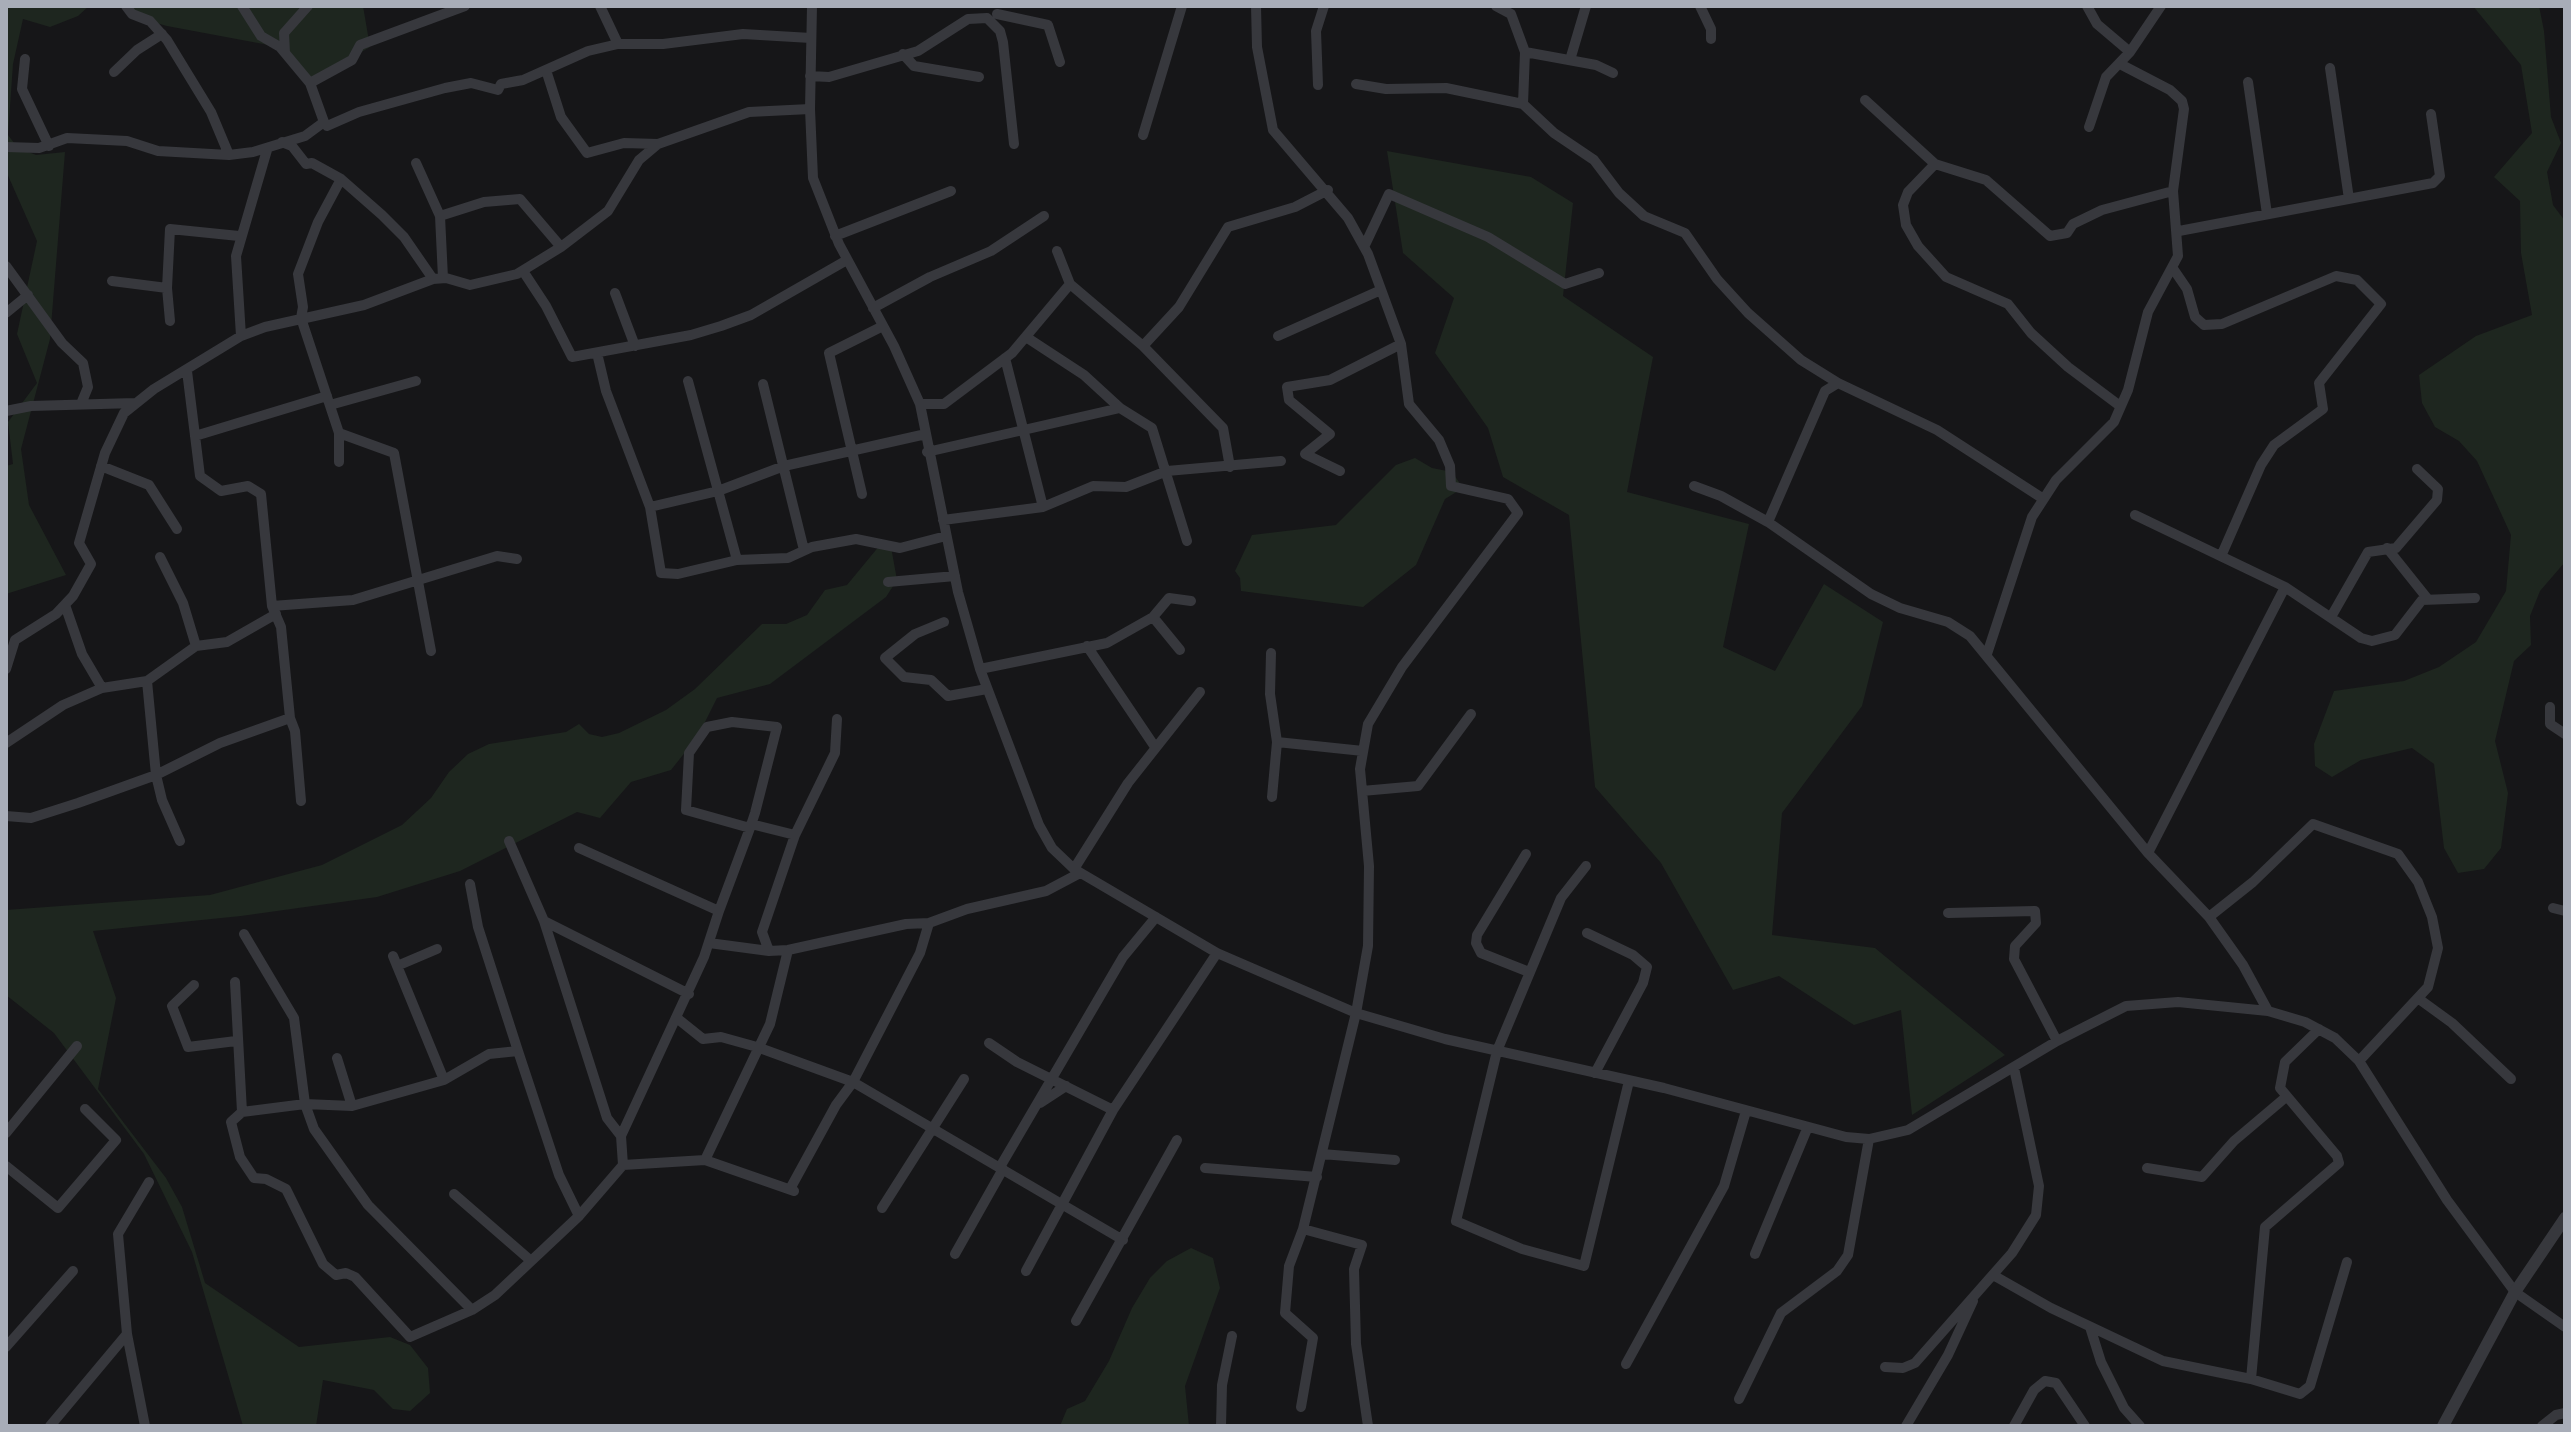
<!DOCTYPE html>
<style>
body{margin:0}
#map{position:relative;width:2571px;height:1432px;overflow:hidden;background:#161618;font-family:"Varela Round",sans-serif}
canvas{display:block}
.frame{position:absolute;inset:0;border:8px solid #a8adb8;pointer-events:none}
</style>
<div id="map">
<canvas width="2571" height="1432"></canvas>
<div class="frame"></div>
</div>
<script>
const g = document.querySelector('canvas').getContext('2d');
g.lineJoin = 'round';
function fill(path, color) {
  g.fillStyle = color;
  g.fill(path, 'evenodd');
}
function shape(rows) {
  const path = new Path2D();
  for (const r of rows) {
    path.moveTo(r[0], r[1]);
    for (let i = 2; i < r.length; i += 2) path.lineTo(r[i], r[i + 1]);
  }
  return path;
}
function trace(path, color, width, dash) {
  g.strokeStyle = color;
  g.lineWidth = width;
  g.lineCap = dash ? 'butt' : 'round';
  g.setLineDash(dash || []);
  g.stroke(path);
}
const green = shape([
 [6,6,89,6,78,16,50,27,23,19,13,64,8,135,18,148,36,155,65,152,50,339,21,449,29,505,66,575,6,594,6,466,13,464,8,422,37,383,17,334,37,241,6,171],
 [125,6,363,6,370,47,314,80,274,46,167,26,142,19],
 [2473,6,2539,6,2544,31,2551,117,2561,143,2547,172,2553,205,2565,221,2565,562,2540,591,2530,616,2531,645,2514,661,2495,741,2508,793,2501,848,2484,869,2458,873,2444,848,2434,764,2412,748,2361,760,2332,777,2315,766,2314,744,2334,691,2404,681,2439,667,2476,642,2506,591,2511,535,2477,461,2459,441,2435,427,2422,403,2419,375,2476,336,2532,315,2521,253,2520,201,2494,177,2532,133,2521,65],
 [1387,151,1531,177,1573,203,1563,296,1653,357,1627,492,1749,524,1723,647,1775,671,1824,584,1883,622,1862,706,1782,813,1772,935,1875,948,2005,1055,1912,1115,1901,1010,1854,1025,1779,976,1733,990,1661,863,1595,787,1569,515,1503,477,1488,428,1435,353,1454,298,1403,253],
 [1415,458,1432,468,1452,472,1463,488,1445,499,1416,565,1363,607,1241,591,1240,578,1235,571,1252,535,1336,525,1396,465],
 [880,545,891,547,897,580,886,597,770,684,717,698,698,736,671,770,631,782,600,818,577,812,460,871,377,897,241,916,93,931,116,998,98,1089,166,1178,182,1207,205,1283,299,1347,390,1337,410,1345,428,1368,430,1393,410,1411,393,1409,374,1390,323,1380,316,1426,243,1426,192,1252,144,1154,54,1033,6,995,6,910,210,895,322,865,402,825,431,798,449,772,468,754,489,744,566,732,579,724,589,734,602,737,619,733,666,710,695,689,762,624,786,624,807,615,825,590,847,585],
 [1191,1248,1213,1258,1220,1288,1185,1386,1189,1426,1060,1426,1067,1409,1085,1401,1109,1361,1132,1308,1150,1278,1167,1261]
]);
const minor = shape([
 [126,6,132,14,150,21,167,40,211,112,229,155],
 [242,6,261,36,280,47,310,83,324,122],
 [600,6,618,44],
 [812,6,810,109,813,178,839,244,894,346,920,404,958,592,980,669,1039,825,1052,848,1074,869,1217,953,1356,1013,1445,1039,1664,1088,1846,1137,1869,1139,1908,1130,2057,1041,2126,1006,2178,1002,2268,1011,2305,1022,2335,1038,2359,1061,2447,1200,2515,1292,2565,1327],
 [1256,6,1257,47,1273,130,1348,218,1368,254,1401,344,1330,380,1287,387,1289,400,1330,434,1305,454,1340,471],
 [1496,6,1511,14,1525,52,1523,104,1554,133,1594,160,1619,193,1644,216,1685,233,1717,279,1748,313,1801,360,1838,383],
 [1700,6,1711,29,1711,39],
 [2087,6,2097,24,2130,52],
 [997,14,1048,25,1060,62],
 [1525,52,1596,65,1613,73],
 [285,53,284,33,308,6],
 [903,54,914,66,979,77],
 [25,59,22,89,49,146],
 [1570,60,1586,6],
 [2330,68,2349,199],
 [546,70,561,117,587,153,624,143,658,144],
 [114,72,137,50,162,34],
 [810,76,829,77,918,51,968,19,987,18,1000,31,1003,42,1014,144],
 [2248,82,2267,214],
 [310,83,352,60,360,45,465,6],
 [1356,84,1386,89,1446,88,1523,104],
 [1318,85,1316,31,1324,6],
 [1865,100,1935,164,1986,180,2050,236,2067,233,2073,224,2102,210,2173,191],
 [2089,127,2106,77,2130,52,2161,6],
 [1143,135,1182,6],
 [282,142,292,146,306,164,312,163,341,179,382,215,404,237,433,279],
 [6,147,39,148,67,138,127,141,158,151,229,155,253,152,305,136,324,122,327,126,359,112,445,88,471,83,498,90,501,84,523,80,588,51,618,44,663,44,743,34,811,38],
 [416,163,440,216],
 [1935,164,1908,192,1903,205,1906,225,1918,246,1946,277,2008,304,2031,333,2068,367,2120,406],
 [2179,231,2433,183,2440,176,2431,114],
 [835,236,951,191],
 [1364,247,1389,194,1488,237,1565,284,1599,273],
 [1057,251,1070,284,1143,346,1179,307,1228,227,1295,207,1328,190],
 [6,266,62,343,83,363,88,387,81,404],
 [2174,270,2187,289,2195,317,2204,325,2222,324,2336,276,2357,280,2381,304,2319,383,2323,409,2274,445,2261,465,2222,554],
 [523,271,546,306,572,357,691,335,721,326,751,315,847,260],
 [443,278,440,216,484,202,520,199,561,247],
 [112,281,167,288],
 [615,293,635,346],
 [873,308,930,277,991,251,1044,216],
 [6,313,28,295],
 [170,321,167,288,170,229,239,236],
 [241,336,236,256,267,150],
 [1278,336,1381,290],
 [1026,337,1084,375,1120,408,1152,428,1187,541],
 [1143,346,1223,428,1230,467],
 [597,353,606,391,650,507,661,573,678,574,737,560,788,558,812,547,856,539,900,548,946,536],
 [1005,358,1043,507],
 [688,381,737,560],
 [763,384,804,550],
 [920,404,944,404,1012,353,1070,284],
 [330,405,416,381],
 [6,411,31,406,135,403],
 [339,433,394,453,431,651],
 [195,436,327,396],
 [927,452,1120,408],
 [339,462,339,433,301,318,303,307,298,274,318,222,341,179],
 [101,466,149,485,177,529],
 [1694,486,1721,496,1768,522,1871,594,1900,608,1948,622,1970,636,2148,853,2209,917,2243,965,2268,1011],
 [862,494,829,353,883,326],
 [650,507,718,491,784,466,926,434],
 [2135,515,2285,587,2361,638,2372,641,2395,635,2422,600,2475,598],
 [943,520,1043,507,1093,486,1126,487,1167,471,1281,461],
 [1768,522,1825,391,1838,383,1937,430,2042,498],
 [2387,548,2427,598],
 [160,557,183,603,196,646],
 [888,582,955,576],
 [65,605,82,654,102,688],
 [272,606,353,600,497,556,517,559],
 [1153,617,1180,650],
 [2331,617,2368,552,2396,548,2437,500,2438,489,2417,469],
 [944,622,915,634,885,658,904,677,931,680,948,696,987,689],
 [1087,646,1155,747],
 [1271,653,1270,694,1277,742,1272,797],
 [1987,654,2032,517,2056,480,2114,422,2128,390,2148,312,2178,256,2173,191,2184,109,2182,101,2170,90,2120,64],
 [6,669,15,640,56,614,73,596,91,564,79,543,105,453,124,413,154,389,241,336,265,327,364,305,433,279,446,278,470,285,517,274,561,247,608,211,639,160,658,144,749,112,810,109],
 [980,669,1107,643,1153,617,1169,598,1191,601],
 [147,681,156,775,162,800,180,841],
 [2550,707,2550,724,2565,734],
 [290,718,295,731,301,801],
 [1277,742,1363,751],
 [6,743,63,705,102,688,147,681,196,646,227,642,276,614],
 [1362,791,1418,786,1471,714],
 [6,816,31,818,78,803,156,775,220,743,290,718,281,627,272,606,261,494,248,486,221,491,200,476,187,371],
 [751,824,795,835],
 [509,841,544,921,607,1118,621,1136,623,1165],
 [579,848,719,911],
 [2148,853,2285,587],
 [1526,854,1477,935,1476,943,1481,953,1529,972],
 [1586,866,1561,898,1497,1051,1456,1221,1522,1249,1584,1266,1629,1081],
 [1074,869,1128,783,1200,692],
 [470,884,478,927,518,1051],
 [2553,908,2565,911],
 [1948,913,2035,911,2036,923,2015,946,2014,959,2057,1041],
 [2209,917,2253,882,2313,824,2398,854,2418,882,2432,917,2438,948,2428,987,2359,1061],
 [544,921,689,994],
 [1587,933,1633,955,1647,967,1643,983,1595,1073],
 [244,934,294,1018,305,1104,314,1129,368,1205,472,1310],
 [709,943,769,951,788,950,906,924,929,923,967,909,1046,891,1080,873],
 [769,951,762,932,795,835,835,753,837,719],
 [393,956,444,1080],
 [397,966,437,949],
 [235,982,242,1112],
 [194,985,172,1006,188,1047,236,1041],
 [2419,999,2452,1023,2511,1079],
 [678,1019,703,1039,721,1037,757,1047,853,1082,1123,1240],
 [989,1043,1017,1062,1113,1110],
 [337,1058,352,1106],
 [1040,1103,1066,1086],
 [6,1133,77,1046],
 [621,1136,704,957,719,911,750,828,755,813,777,727,732,722,707,727,689,753,686,810,750,828],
 [1322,1154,1395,1160],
 [705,1160,770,1024,788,950],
 [6,1166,58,1208,116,1140,85,1109],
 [1000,1167,1123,957,1156,917],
 [1205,1168,1317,1177],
 [2147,1168,2202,1177,2234,1141,2286,1097],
 [790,1189,836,1105,853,1082,920,953,929,923],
 [454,1194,530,1260],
 [882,1208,964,1079],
 [579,1216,559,1175,518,1051,489,1054,444,1080,352,1106,305,1104,242,1112,231,1122,240,1157,254,1178,266,1179,286,1189,323,1264,336,1275,346,1273,355,1277,410,1337,472,1310,495,1295,579,1216,623,1165,705,1160,794,1191],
 [955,1254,1003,1169],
 [1755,1254,1807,1129],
 [1026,1271,1113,1110,1217,953],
 [1993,1275,2051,1308,2163,1361,2251,1379,2300,1394,2310,1386,2347,1262],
 [1076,1321,1177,1140],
 [2090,1327,2101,1362,2124,1408,2140,1426],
 [127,1334,145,1426],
 [6,1347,73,1271],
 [1626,1364,1724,1186,1746,1111],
 [1885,1367,1903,1368,1915,1363,2012,1253,2036,1215,2039,1186,2014,1068],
 [2251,1379,2265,1227,2339,1163,2337,1156,2280,1088,2285,1062,2319,1029],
 [1739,1399,1781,1313,1837,1271,1848,1255,1869,1139],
 [1301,1407,1313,1338,1285,1313,1289,1266,1303,1229],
 [50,1426,127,1334,118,1234,149,1182],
 [1221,1426,1222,1385,1232,1336],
 [1368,1426,1356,1344,1354,1269,1362,1245,1303,1229,1356,1013,1368,946,1369,866,1360,769,1368,724,1402,667,1518,513,1508,499,1451,486,1450,466,1439,440,1409,404,1401,344],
 [1906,1426,1948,1355,1973,1301],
 [2014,1426,2034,1390,2045,1381,2056,1383,2085,1426],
 [2542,1426,2556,1415,2565,1413]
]);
const tertiary = shape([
 [2443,1426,2515,1292,2565,1218]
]);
fill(green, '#1e261f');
trace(minor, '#37383d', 10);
trace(tertiary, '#37383d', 12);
</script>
